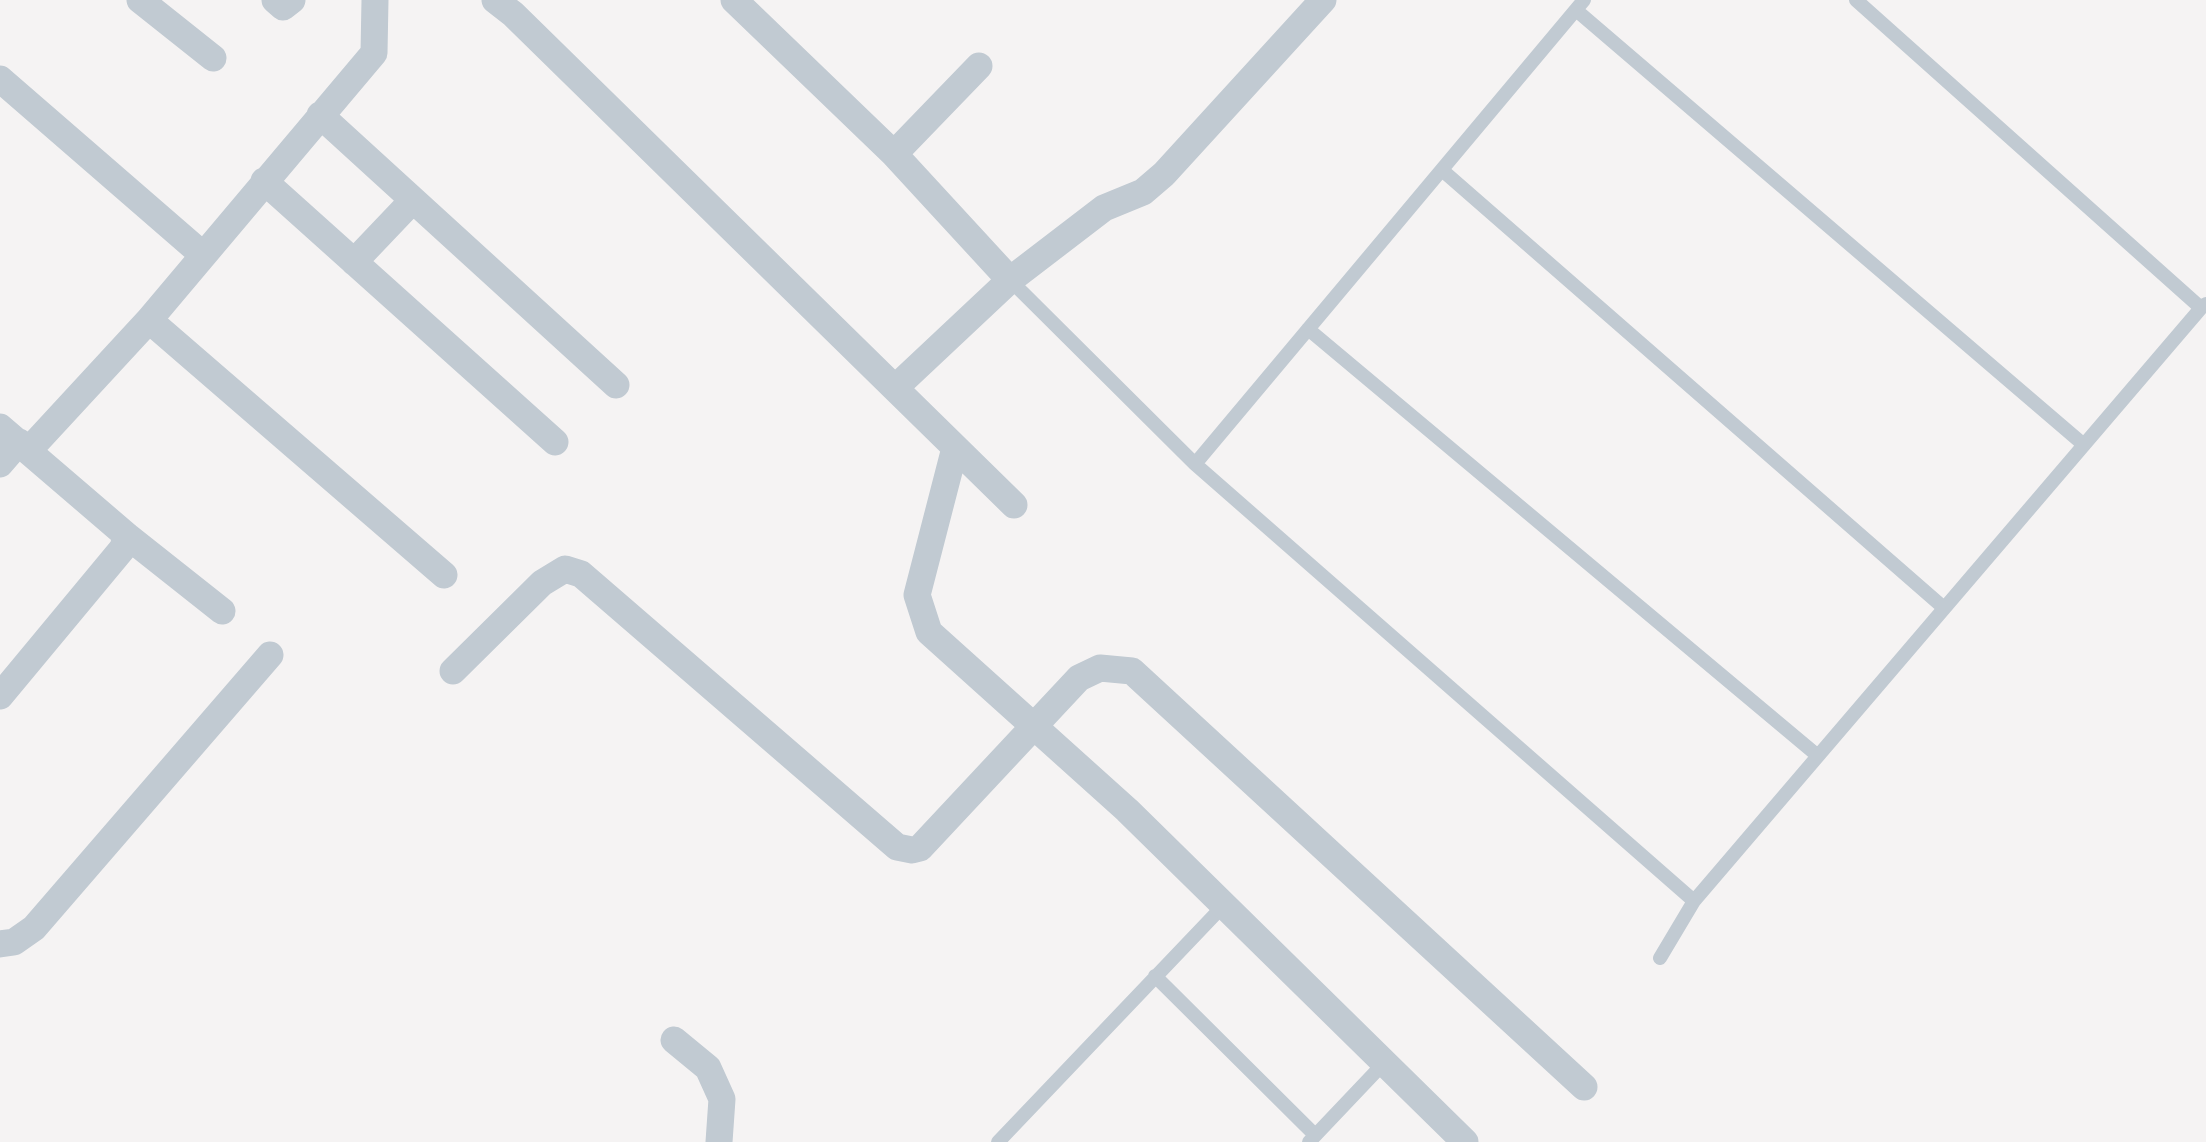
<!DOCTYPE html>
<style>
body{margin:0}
canvas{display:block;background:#f5f3f3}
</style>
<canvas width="2206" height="1142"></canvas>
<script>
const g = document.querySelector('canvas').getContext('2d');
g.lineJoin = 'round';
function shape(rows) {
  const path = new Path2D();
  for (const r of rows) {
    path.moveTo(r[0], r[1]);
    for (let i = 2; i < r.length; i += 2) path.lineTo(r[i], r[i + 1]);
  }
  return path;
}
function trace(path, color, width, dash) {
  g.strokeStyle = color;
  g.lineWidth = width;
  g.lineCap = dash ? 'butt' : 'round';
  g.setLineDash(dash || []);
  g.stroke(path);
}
const lane = shape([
 [1856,0,2201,308,2206,304],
 [1576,10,2084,445],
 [1442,170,1944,608],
 [1010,280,1195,464,1584,0],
 [1308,329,1818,756],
 [1195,464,1694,901],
 [1660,958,1694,901,2201,308],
 [1155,976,1315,1135],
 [998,1142,1224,905],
 [1309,1142,1384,1063]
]);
const street = shape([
 [140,0,213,58],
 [275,0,283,7,292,0],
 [495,0,513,14,1014,505],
 [734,0,894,154,1010,280],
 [0,79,203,255],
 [320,115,616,385],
 [894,154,979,66],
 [264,181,555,442],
 [354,262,413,200],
 [149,320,444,575],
 [895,388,1010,280,1104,208,1143,192,1164,174,1323,0],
 [0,427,126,535,222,611],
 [955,448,917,595,929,632,1127,810,1465,1142],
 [28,451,149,320,374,53,375,0],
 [0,464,19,442],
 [453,671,542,583,565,569,581,574,897,847,912,850,920,848,1079,678,1100,668,1132,671,1584,1087],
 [0,696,123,548,126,535],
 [0,944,14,942,34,928,270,655],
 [674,1040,708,1068,722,1099,719,1142]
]);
trace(lane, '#c1cad2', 14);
trace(street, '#c1cad2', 27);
</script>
